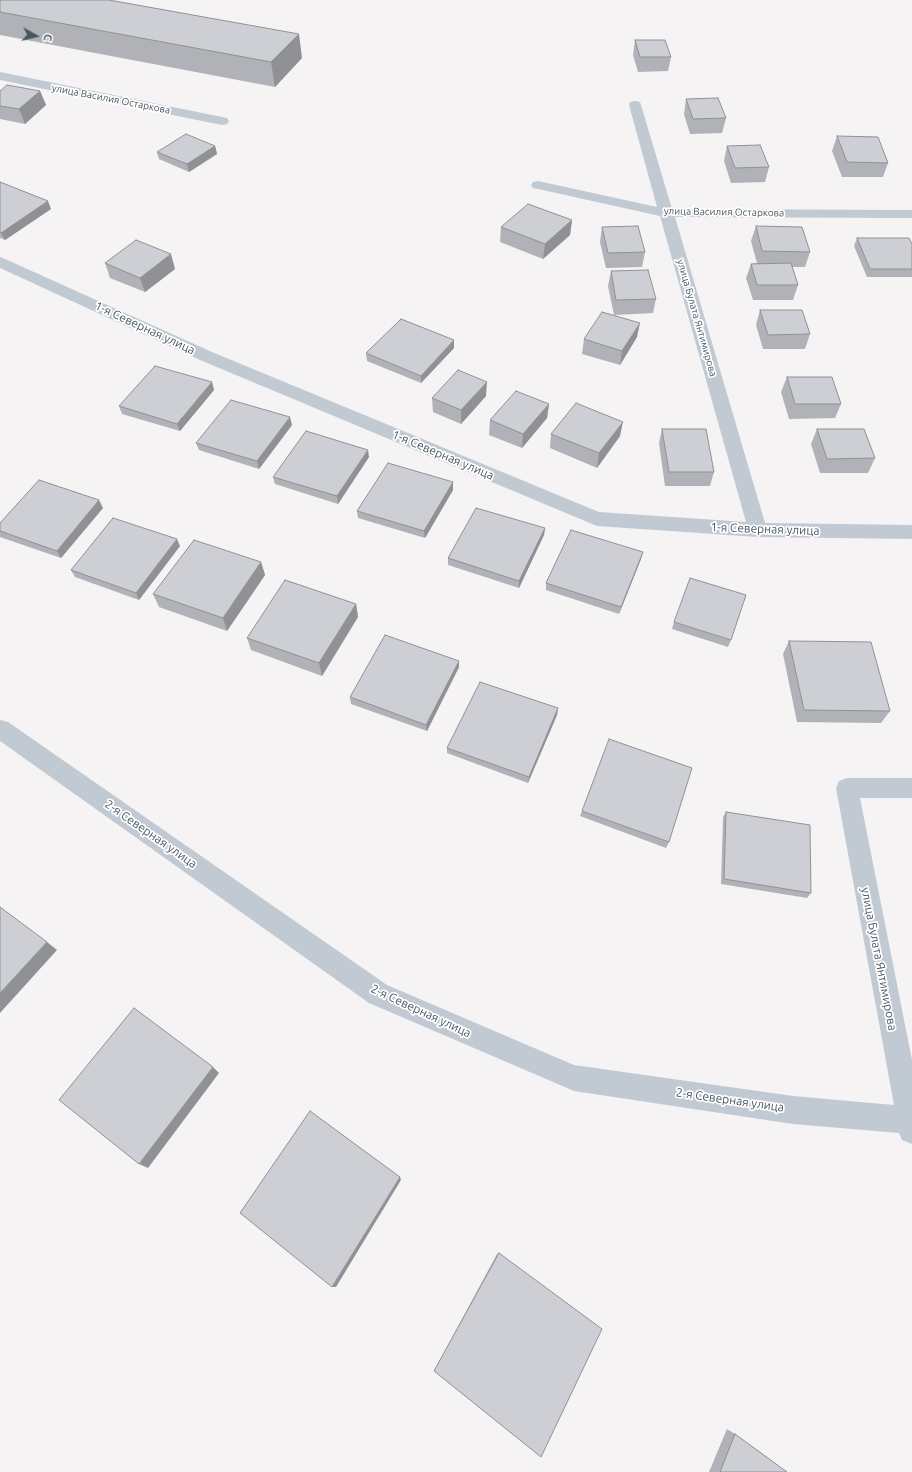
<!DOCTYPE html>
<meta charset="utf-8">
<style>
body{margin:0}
#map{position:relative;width:912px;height:1472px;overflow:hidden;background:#f5f3f3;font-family:Ubuntu,sans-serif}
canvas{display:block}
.north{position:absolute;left:16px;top:16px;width:40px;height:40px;-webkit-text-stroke:3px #fff;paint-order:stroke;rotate:98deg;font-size:11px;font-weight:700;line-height:16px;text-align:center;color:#4a5661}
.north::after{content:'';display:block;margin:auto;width:14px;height:18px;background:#4a5661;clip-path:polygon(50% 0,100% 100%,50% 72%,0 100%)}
</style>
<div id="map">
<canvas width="912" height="1472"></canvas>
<div class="north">С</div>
</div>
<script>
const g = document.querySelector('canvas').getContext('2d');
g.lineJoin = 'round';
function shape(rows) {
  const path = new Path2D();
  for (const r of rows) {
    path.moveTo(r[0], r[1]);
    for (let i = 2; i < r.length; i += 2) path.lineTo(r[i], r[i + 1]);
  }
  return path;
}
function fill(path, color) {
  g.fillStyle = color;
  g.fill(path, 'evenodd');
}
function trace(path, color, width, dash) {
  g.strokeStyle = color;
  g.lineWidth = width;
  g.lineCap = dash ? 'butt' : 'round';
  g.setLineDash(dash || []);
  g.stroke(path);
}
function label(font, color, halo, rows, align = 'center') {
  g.font = font + ' Ubuntu,sans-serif';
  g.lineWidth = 3.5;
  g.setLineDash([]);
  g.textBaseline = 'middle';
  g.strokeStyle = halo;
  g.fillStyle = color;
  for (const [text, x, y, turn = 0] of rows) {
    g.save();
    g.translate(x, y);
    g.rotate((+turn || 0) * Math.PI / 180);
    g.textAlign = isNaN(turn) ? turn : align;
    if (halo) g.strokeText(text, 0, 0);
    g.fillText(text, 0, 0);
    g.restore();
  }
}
const street = shape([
 [0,72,222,117,227,118,229,121,227,124,222,125,0,80,0,72],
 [635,101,640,102,641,105,672,209,912,210,912,218,675,217,765,523,912,525,912,539,758,537,597,526,200,360,0,268,0,257,5,259,212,352,599,512,746,522,660,216,538,189,533,188,531,185,533,182,538,181,657,207,629,105,630,102,635,101],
 [0,720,8,722,387,985,574,1065,793,1096,894,1105,836,788,839,781,847,778,912,778,912,798,860,798,912,1060,912,1144,902,1140,899,1133,793,1124,574,1091,369,1003,0,741,0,720]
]);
const wall = shape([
 [0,0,302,58,275,87,0,35],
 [635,40,671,57,668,71,638,72,633,55],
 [0,91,40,91,46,105,25,124,0,119],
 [686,99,726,118,722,133,690,134,684,114],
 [837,136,888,163,883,177,842,177,832,151],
 [215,146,217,154,189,172,159,159,157,152],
 [727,146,769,167,765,182,731,183,724,161],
 [0,182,51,209,5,240,0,238],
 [572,220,570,235,543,259,500,242,501,227],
 [756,226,810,252,805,267,792,267,798,285,793,300,753,300,746,278,751,264,757,263,751,241],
 [602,227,645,252,642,267,606,268,600,242],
 [857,238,912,244,912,277,867,277,854,246],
 [105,263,175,269,145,292,110,278],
 [611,271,656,299,653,313,614,315,608,286],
 [760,310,810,334,805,349,763,349,756,325],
 [637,337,620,365,582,354,584,339],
 [454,348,421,383,367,361,366,353],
 [787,377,841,404,835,418,789,419,781,392],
 [212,382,214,390,180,431,122,414,119,406],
 [486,396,461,424,433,412,432,398],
 [549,404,547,418,522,448,489,435,490,420],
 [292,425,259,469,199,450,196,443],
 [662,429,714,472,710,486,665,486,659,443],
 [817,429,875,458,868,473,820,473,811,444],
 [551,434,620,436,597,468,550,448],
 [369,457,338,504,275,484,273,477],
 [453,482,453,490,425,538,358,518,357,511],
 [103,508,61,558,0,537,0,523],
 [545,528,544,535,519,588,448,565,448,558],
 [180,546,139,600,75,577,71,570],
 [641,559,619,614,546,590,546,583],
 [261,562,265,575,227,631,159,607,153,594],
 [356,604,358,617,322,676,251,650,247,638],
 [674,622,731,640,728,647,672,629],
 [789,641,890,711,881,723,797,722,783,654],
 [459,667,427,731,351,704,350,697],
 [558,708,557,715,528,783,447,753,447,748],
 [582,811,669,842,666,848,580,816],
 [726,812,811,893,807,898,721,884,723,817],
 [499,1253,434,1371,435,1369,497,1254],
 [727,1429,735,1434,787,1472,709,1472]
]);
const shadedWall = shape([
 [299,34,302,58,275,87,271,62],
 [40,91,46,105,25,124,19,109],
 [215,146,217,154,189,172,187,164],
 [48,201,51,209,5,240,1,233],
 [572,220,570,235,543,259,545,244],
 [171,254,175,269,145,292,140,278],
 [640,323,637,337,620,365,622,351],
 [454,340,454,348,421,383,421,376],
 [212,382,214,390,180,431,177,424],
 [487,382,486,396,461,424,461,410],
 [549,404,547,418,522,448,523,434],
 [290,417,292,425,259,469,257,461],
 [623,422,620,436,597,468,599,453],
 [368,450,369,457,338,504,337,496],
 [453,482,453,490,425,538,424,531],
 [99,500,103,508,61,558,57,551],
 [545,528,544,535,519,588,519,581],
 [177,539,180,546,139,600,136,593],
 [643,552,641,559,619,614,621,607],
 [261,562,265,575,227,631,223,618],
 [356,604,358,617,322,676,319,663],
 [459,661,459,667,427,731,426,725],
 [558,708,557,715,528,783,529,777],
 [47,942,57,950,0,1013,0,993],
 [213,1067,219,1073,148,1168,139,1164],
 [400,1177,401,1180,336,1287,332,1287]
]);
const building = shape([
 [0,0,109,0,299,34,271,62,0,12,0,0],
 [635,40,665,40,671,57,640,57,635,40],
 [7,85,40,91,19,109,0,106,0,91,7,85],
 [718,98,726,118,693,119,686,99,718,98],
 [186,134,215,146,187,164,157,152,186,134],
 [837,136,878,137,888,163,847,162,837,136],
 [760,145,769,167,735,168,727,146,760,145],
 [0,182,48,201,1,233,0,232,0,182],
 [528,204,572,220,545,244,501,227,528,204],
 [638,226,645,252,608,253,602,227,638,226],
 [756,226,802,227,810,252,762,251,756,226],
 [857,238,909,238,912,244,912,269,870,269,857,238],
 [136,240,171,254,140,278,105,263,136,240],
 [791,263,798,285,757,285,751,264,791,263],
 [648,270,656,299,616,300,611,271,648,270],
 [760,310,802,310,810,334,768,335,760,310],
 [602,312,640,323,622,351,584,339,602,312],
 [401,319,454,340,421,376,366,353,401,319],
 [155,366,212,382,177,424,119,406,155,366],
 [458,370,487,382,461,410,432,398,458,370],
 [787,377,832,377,841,404,795,404,787,377],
 [516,391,549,404,523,434,490,420,516,391],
 [231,400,290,417,257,461,196,443,231,400],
 [576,403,623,422,599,453,551,434,576,403],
 [662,429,706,429,714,472,669,472,662,429],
 [817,429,864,429,875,458,827,459,817,429],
 [306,431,368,450,337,496,273,477,306,431],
 [388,463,453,482,424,531,357,511,388,463],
 [39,480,99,500,57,551,0,531,0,523,39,480],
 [476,508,545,528,519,581,448,558,476,508],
 [113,518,177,539,136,593,71,570,113,518],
 [571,530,643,552,621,607,546,583,571,530],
 [194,540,261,562,223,618,153,594,194,540],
 [690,578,746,595,731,640,674,622,690,578],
 [285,580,356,604,319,663,247,638,285,580],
 [385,635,459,661,426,725,350,697,385,635],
 [789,641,871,642,890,711,804,710,789,641],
 [480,682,558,708,529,777,447,748,480,682],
 [609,739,692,768,669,842,582,811,609,739],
 [726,812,810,825,811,893,724,879,726,812],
 [0,907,47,942,0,993,0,907],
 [134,1008,213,1067,139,1164,59,1100,134,1008],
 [310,1111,400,1177,332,1287,240,1213,310,1111],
 [499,1253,602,1329,541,1457,434,1371,499,1253],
 [735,1434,787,1472,720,1472,735,1434]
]);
const farStreetnames = [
 ["улица Василия Остаркова",111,99,11],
 ["улица Василия Остаркова",724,212,1],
 ["улица Булата Янтимирова",697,318,74]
];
const streetNames = [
 ["1-я Северная улица",145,328,25],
 ["1-я Северная улица",443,455,23],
 ["1-я Северная улица",765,529,2],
 ["2-я Северная улица",151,834,35],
 ["улица Булата Янтимирова",879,959,79],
 ["2-я Северная улица",421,1011,25],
 ["2-я Северная улица",730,1100,8]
];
fill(street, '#c1cad2');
fill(wall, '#b0b2b7');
fill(shadedWall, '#909195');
fill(building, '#cdcfd5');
trace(building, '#909195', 1);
label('10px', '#4a5661', '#fff', farStreetnames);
label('12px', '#4a5661', '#fff', streetNames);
</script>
